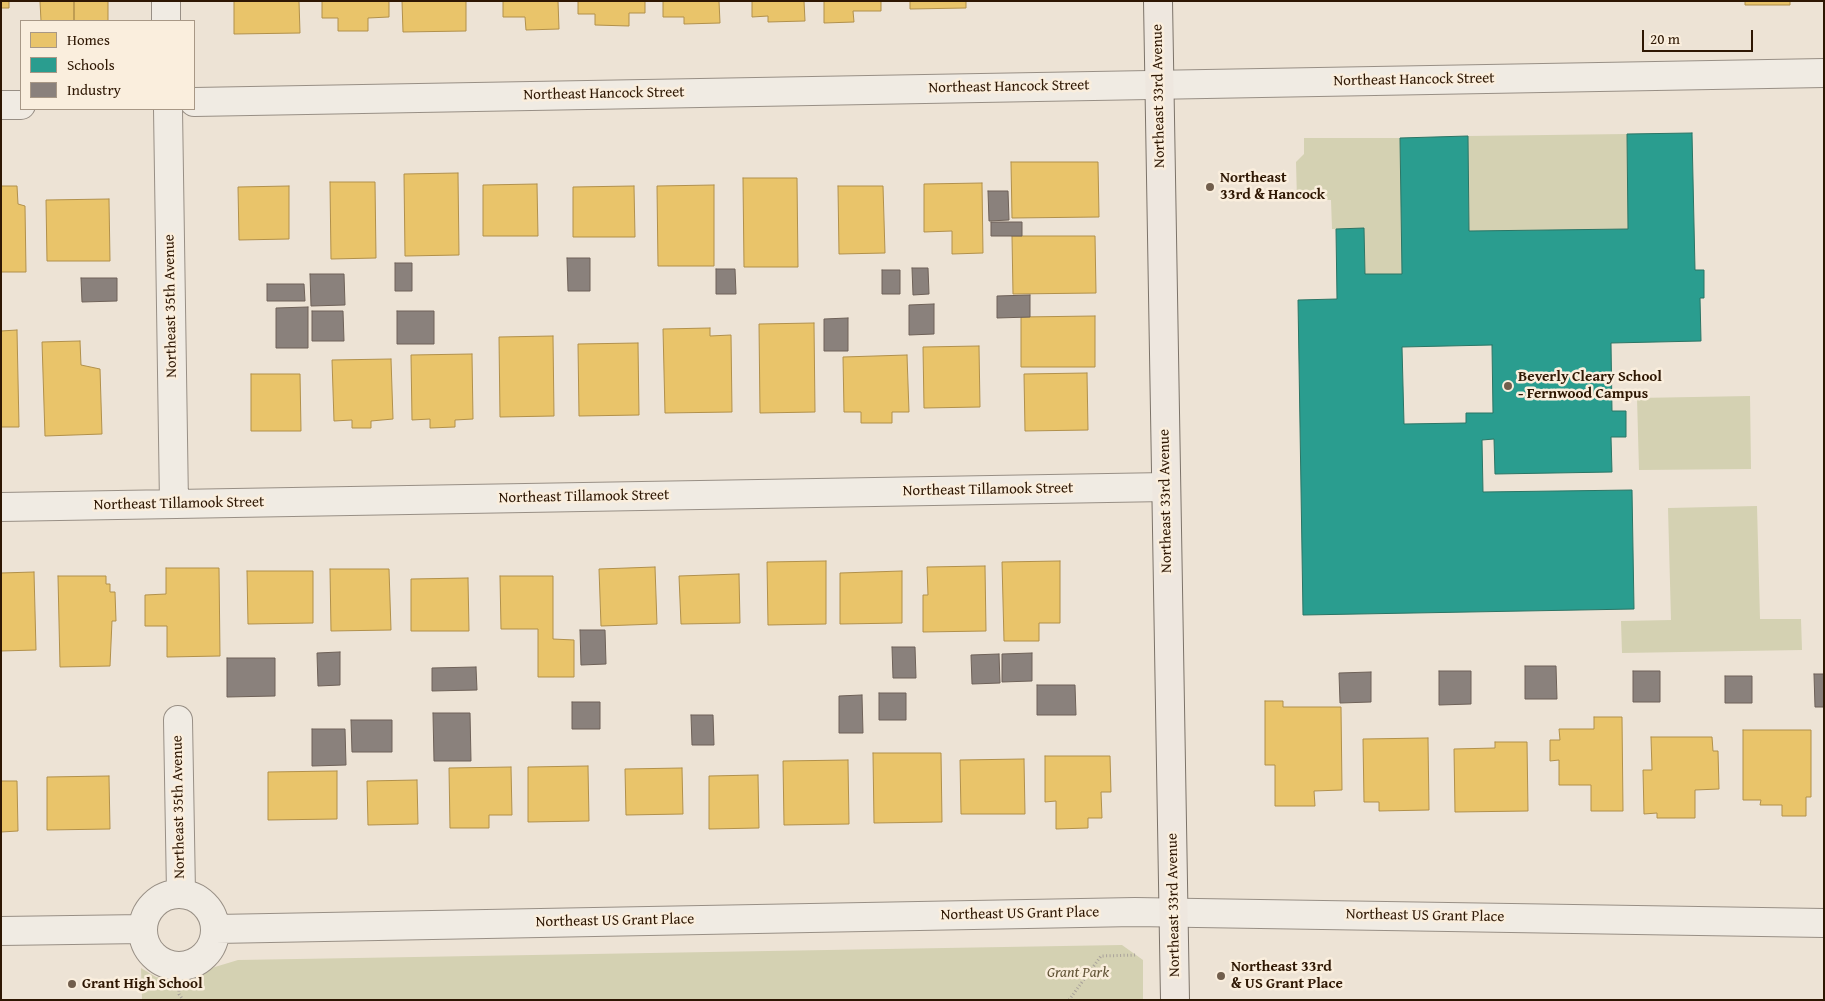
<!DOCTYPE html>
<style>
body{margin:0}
#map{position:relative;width:1825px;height:1001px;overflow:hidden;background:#ede3d5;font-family:"Gentium Book Plus",serif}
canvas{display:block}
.frame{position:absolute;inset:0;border:2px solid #2e1703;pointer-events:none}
.legend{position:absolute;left:20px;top:20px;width:175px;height:90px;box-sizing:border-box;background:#faeedd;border:1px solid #a89886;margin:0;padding:6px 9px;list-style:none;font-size:15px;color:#2e1703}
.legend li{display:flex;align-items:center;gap:10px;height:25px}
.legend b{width:25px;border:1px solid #a89886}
.scale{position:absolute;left:1642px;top:30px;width:111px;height:22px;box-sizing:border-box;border:2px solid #2e1703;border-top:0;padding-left:6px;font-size:15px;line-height:18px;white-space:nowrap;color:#2e1703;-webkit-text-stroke:4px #faeedd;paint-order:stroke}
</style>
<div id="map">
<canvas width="1825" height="1001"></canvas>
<div class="frame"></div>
<ul class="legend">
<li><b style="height:14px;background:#e9c46a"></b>Homes</li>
<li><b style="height:14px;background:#2a9d8f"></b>Schools</li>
<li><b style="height:14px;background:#8a817c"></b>Industry</li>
</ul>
<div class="scale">20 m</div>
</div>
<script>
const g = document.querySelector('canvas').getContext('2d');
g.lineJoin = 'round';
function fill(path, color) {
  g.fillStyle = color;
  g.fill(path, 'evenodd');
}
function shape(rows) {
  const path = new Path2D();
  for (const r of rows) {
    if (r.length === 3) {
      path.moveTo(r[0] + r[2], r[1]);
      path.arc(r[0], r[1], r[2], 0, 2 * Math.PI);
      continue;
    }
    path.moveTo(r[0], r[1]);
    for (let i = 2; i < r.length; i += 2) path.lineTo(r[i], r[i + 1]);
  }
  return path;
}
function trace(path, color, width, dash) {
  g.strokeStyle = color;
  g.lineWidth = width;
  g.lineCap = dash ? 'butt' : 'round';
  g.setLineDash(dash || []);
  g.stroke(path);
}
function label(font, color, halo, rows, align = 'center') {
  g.font = font + ' "Gentium Book Plus",serif';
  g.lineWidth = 5;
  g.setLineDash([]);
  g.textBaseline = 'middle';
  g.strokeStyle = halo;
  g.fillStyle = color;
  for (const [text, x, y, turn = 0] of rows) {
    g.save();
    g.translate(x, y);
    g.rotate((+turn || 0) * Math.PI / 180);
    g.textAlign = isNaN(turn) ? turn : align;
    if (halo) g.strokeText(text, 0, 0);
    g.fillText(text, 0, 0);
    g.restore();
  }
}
const green = shape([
 [1627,134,1628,229,1469,231,1468,136],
 [1304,138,1400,138,1402,274,1365,274,1364,229,1332,229,1331,200,1297,200,1296,162,1304,154],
 [1750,396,1751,469,1639,470,1637,398],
 [1757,506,1760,619,1801,619,1802,650,1622,653,1621,621,1671,620,1668,508],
 [1122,945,1143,960,1143,1000,142,1000,141,968,156,977,172,980,238,960]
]);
const homes = shape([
 [1,1,9,1,9,8,1,8,1,1],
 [40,1,74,1,74,21,41,21,40,1],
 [74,1,108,1,108,21,74,21,74,1],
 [234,1,299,1,300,33,234,34,234,1],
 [322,1,389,1,389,17,368,18,368,31,338,31,338,18,322,18,322,1],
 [402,1,466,1,466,31,403,32,402,1],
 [503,1,558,1,559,29,526,30,525,17,503,17,503,1],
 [578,1,645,1,645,13,629,13,629,26,595,25,595,14,578,14,578,1],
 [663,1,719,1,720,23,684,24,684,17,663,17,663,1],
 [752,1,804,1,805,21,768,22,768,16,752,17,752,1],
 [824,1,881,1,881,11,853,11,854,22,824,23,824,1],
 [910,1,966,1,966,8,910,9,910,1],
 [1745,1,1790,1,1790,5,1745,5,1745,1],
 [1011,162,1098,162,1099,217,1012,218,1011,162],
 [458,173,459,255,405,256,404,174,458,173],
 [743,178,797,178,798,267,744,267,743,178],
 [330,182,375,182,376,258,331,259,330,182],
 [982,183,983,253,952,254,952,231,924,232,924,184,982,183],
 [537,184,538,236,483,236,483,185,537,184],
 [714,185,714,266,658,266,657,186,714,185],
 [1,186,17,186,18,204,25,206,26,272,1,272,1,186],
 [289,186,289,239,239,240,238,187,289,186],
 [634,186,635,237,573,237,573,187,634,186],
 [838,186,883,186,885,253,839,254,838,186],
 [109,199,110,261,47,261,46,200,109,199],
 [1012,236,1095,236,1096,293,1013,294,1012,236],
 [1095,316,1095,367,1021,367,1021,317,1095,316],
 [814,323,815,412,760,413,759,324,814,323],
 [710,328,710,336,731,335,732,412,665,413,663,329,710,328],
 [17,330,19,427,1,427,1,331,17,330],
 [553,336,554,416,500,417,499,337,553,336],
 [80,341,81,365,100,369,102,434,45,436,42,342,80,341],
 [638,343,639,415,579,416,578,344,638,343],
 [979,346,980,407,924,408,923,347,979,346],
 [472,354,473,419,455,420,455,427,430,428,430,419,412,420,411,355,472,354],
 [907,355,909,412,892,412,892,423,861,423,861,412,844,412,843,357,907,355],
 [391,359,393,419,371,421,371,428,352,428,352,420,334,421,332,360,391,359],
 [1087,373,1088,430,1025,431,1024,374,1087,373],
 [251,374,300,374,301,431,251,431,251,374],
 [826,561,826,624,768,625,767,562,826,561],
 [1060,561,1060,623,1039,623,1039,641,1004,641,1002,562,1060,561],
 [985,566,986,631,923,632,923,595,928,595,927,567,985,566],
 [655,567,657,624,601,626,599,569,655,567],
 [166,568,219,568,220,656,167,657,167,626,145,626,145,595,166,594,166,568],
 [330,569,389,569,391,630,331,631,330,569],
 [247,571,313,571,313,623,248,624,247,571],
 [902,571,902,623,840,624,840,573,902,571],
 [34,572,36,650,1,651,1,573,34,572],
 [739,574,740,623,681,624,679,576,739,574],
 [58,576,106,576,106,584,110,584,110,592,115,592,116,621,112,621,110,666,60,667,58,576],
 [500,576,553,576,553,639,574,640,574,677,538,677,538,629,501,629,500,576],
 [468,578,469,631,411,631,411,579,468,578],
 [1265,701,1283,701,1283,707,1341,707,1342,790,1314,791,1315,806,1275,806,1275,765,1265,765,1265,701],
 [1594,717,1622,717,1623,811,1591,811,1591,785,1559,785,1559,760,1550,761,1550,740,1560,740,1559,729,1594,729,1594,717],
 [1743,730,1811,730,1811,797,1806,797,1806,816,1782,816,1782,805,1760,805,1761,800,1743,800,1743,730],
 [1651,737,1712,737,1713,751,1718,751,1719,789,1695,790,1695,818,1657,818,1657,813,1644,814,1643,770,1652,770,1651,737],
 [1428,738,1429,810,1379,811,1379,802,1364,802,1363,739,1428,738],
 [1495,742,1527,742,1528,811,1455,812,1454,749,1495,748,1495,742],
 [873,753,941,753,942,822,874,823,873,753],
 [1045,756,1110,756,1111,792,1101,792,1102,818,1088,818,1088,828,1056,829,1056,801,1045,802,1045,756],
 [1024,759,1025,814,961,814,960,760,1024,759],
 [848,760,849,824,784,825,783,761,848,760],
 [588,766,589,821,528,822,528,767,588,766],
 [511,767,512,815,489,815,489,828,450,828,449,768,511,767],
 [682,768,683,814,626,815,625,769,682,768],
 [337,771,337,819,268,820,268,772,337,771],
 [758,775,759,828,709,829,709,776,758,775],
 [109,776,110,829,47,830,47,777,109,776],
 [417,780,418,824,368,825,367,781,417,780],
 [1,781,17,781,18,831,1,832,1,781]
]);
const schools = shape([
 [1692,133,1695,270,1704,270,1704,298,1700,298,1701,341,1611,343,1612,411,1626,411,1626,437,1611,437,1612,472,1495,474,1494,439,1482,440,1483,492,1632,490,1634,609,1303,615,1298,300,1337,299,1336,229,1364,228,1365,274,1402,274,1400,138,1468,136,1469,231,1628,229,1627,134,1692,133],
 [1492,345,1493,413,1466,413,1466,423,1404,424,1402,347,1492,345]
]);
const industry = shape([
 [988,191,1008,191,1009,220,989,221,988,191],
 [991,222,1022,222,1022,236,991,236,991,222],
 [567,258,590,258,590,291,568,291,567,258],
 [395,263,412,263,412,291,395,291,395,263],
 [912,268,928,268,929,294,913,295,912,268],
 [716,269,735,269,736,294,716,294,716,269],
 [882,270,900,270,900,294,882,294,882,270],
 [310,274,344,274,345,305,311,306,310,274],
 [81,278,117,278,117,301,82,302,81,278],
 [267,284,304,284,305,301,267,301,267,284],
 [1030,295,1030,317,997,318,997,296,1030,295],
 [934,304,934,334,909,335,909,305,934,304],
 [308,307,308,348,276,348,276,308,308,307],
 [312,311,343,311,344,341,312,341,312,311],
 [397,311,434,311,434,344,397,344,397,311],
 [848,318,848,351,824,351,824,319,848,318],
 [580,630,605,630,606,664,581,665,580,630],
 [892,647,915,647,916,678,893,678,892,647],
 [340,652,340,685,318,686,317,653,340,652],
 [1032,653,1032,681,1002,682,1002,654,1032,653],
 [999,654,1000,683,972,684,971,655,999,654],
 [227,658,275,658,275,696,227,697,227,658],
 [1525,666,1556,666,1557,699,1525,699,1525,666],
 [476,667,477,690,432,691,432,668,476,667],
 [1439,671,1471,671,1471,704,1439,705,1439,671],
 [1633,671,1660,671,1660,702,1633,702,1633,671],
 [1371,672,1371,702,1340,703,1339,673,1371,672],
 [1814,674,1824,674,1824,707,1815,707,1814,674],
 [1725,676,1752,676,1752,703,1725,703,1725,676],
 [1037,685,1075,685,1076,715,1037,715,1037,685],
 [879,693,906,693,906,720,879,720,879,693],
 [862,695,863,733,839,733,839,696,862,695],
 [572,702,600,702,600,729,572,729,572,702],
 [433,713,470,713,471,761,434,761,433,713],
 [691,715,713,715,714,745,692,745,691,715],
 [351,720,392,720,392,752,352,752,351,720],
 [312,729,345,729,346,765,312,766,312,729]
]);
const path = shape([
 [178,966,179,994,183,1000],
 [1069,1000,1101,956,1136,955]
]);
const minor = shape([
 [166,1,166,21],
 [194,102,1824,73],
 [1,105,21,105],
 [168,109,174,504],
 [1,507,1166,487],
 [178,720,181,893],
 [179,930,36],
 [216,929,1135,912,1824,923],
 [1,931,143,929]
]);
const major = shape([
 [1158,1,1175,1000]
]);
const markers = [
 [1210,187,5,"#715e4c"],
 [1508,386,5,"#715e4c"],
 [1221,976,5,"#715e4c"],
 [72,984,5,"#715e4c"]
];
const streetNames = [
 ["Northeast Hancock Street",1414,80,-1],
 ["Northeast Hancock Street",1009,87,-1],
 ["Northeast Hancock Street",604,94,-1],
 ["Northeast 33rd Avenue",1159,96,-91],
 ["Northeast 35th Avenue",171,306,-91],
 ["Northeast Tillamook Street",988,490,-1],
 ["Northeast Tillamook Street",584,497,-1],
 ["Northeast 33rd Avenue",1166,501,-91],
 ["Northeast Tillamook Street",179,504,-1],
 ["Northeast 35th Avenue",179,807,-91],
 ["Northeast 33rd Avenue",1174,905,-91],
 ["Northeast US Grant Place",1020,914,-1],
 ["Northeast US Grant Place",1425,916,1],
 ["Northeast US Grant Place",615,921,-1]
];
const poiNames = [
 ["Northeast",1220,178],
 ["33rd & Hancock",1220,195],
 ["Beverly Cleary School",1518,377],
 ["- Fernwood Campus",1518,394],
 ["Northeast 33rd",1231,967],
 ["& US Grant Place",1231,984],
 ["Grant High School",82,984]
];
const parkNames = [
 ["Grant Park",1078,973]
];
fill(green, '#d4d1b2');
fill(homes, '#e9c46a');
trace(homes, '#b1904b', 1);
fill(schools, '#2a9d8f');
trace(schools, '#2b7565', 1);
fill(industry, '#8a817c');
trace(industry, '#6e6158', 1);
trace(minor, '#988f85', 30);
trace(major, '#7c7369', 30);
trace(path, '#a9a29b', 3, [1, 2.5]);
trace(minor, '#f0ebe3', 28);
trace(major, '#eee7df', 28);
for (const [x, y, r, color] of markers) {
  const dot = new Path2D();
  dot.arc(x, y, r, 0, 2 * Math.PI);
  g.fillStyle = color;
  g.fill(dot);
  trace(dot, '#faeedd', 2);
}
label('15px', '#2e1703', '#faeedd', streetNames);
label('bold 15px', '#2e1703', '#faeedd', poiNames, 'left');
label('italic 15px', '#615336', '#faeedd', parkNames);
</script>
